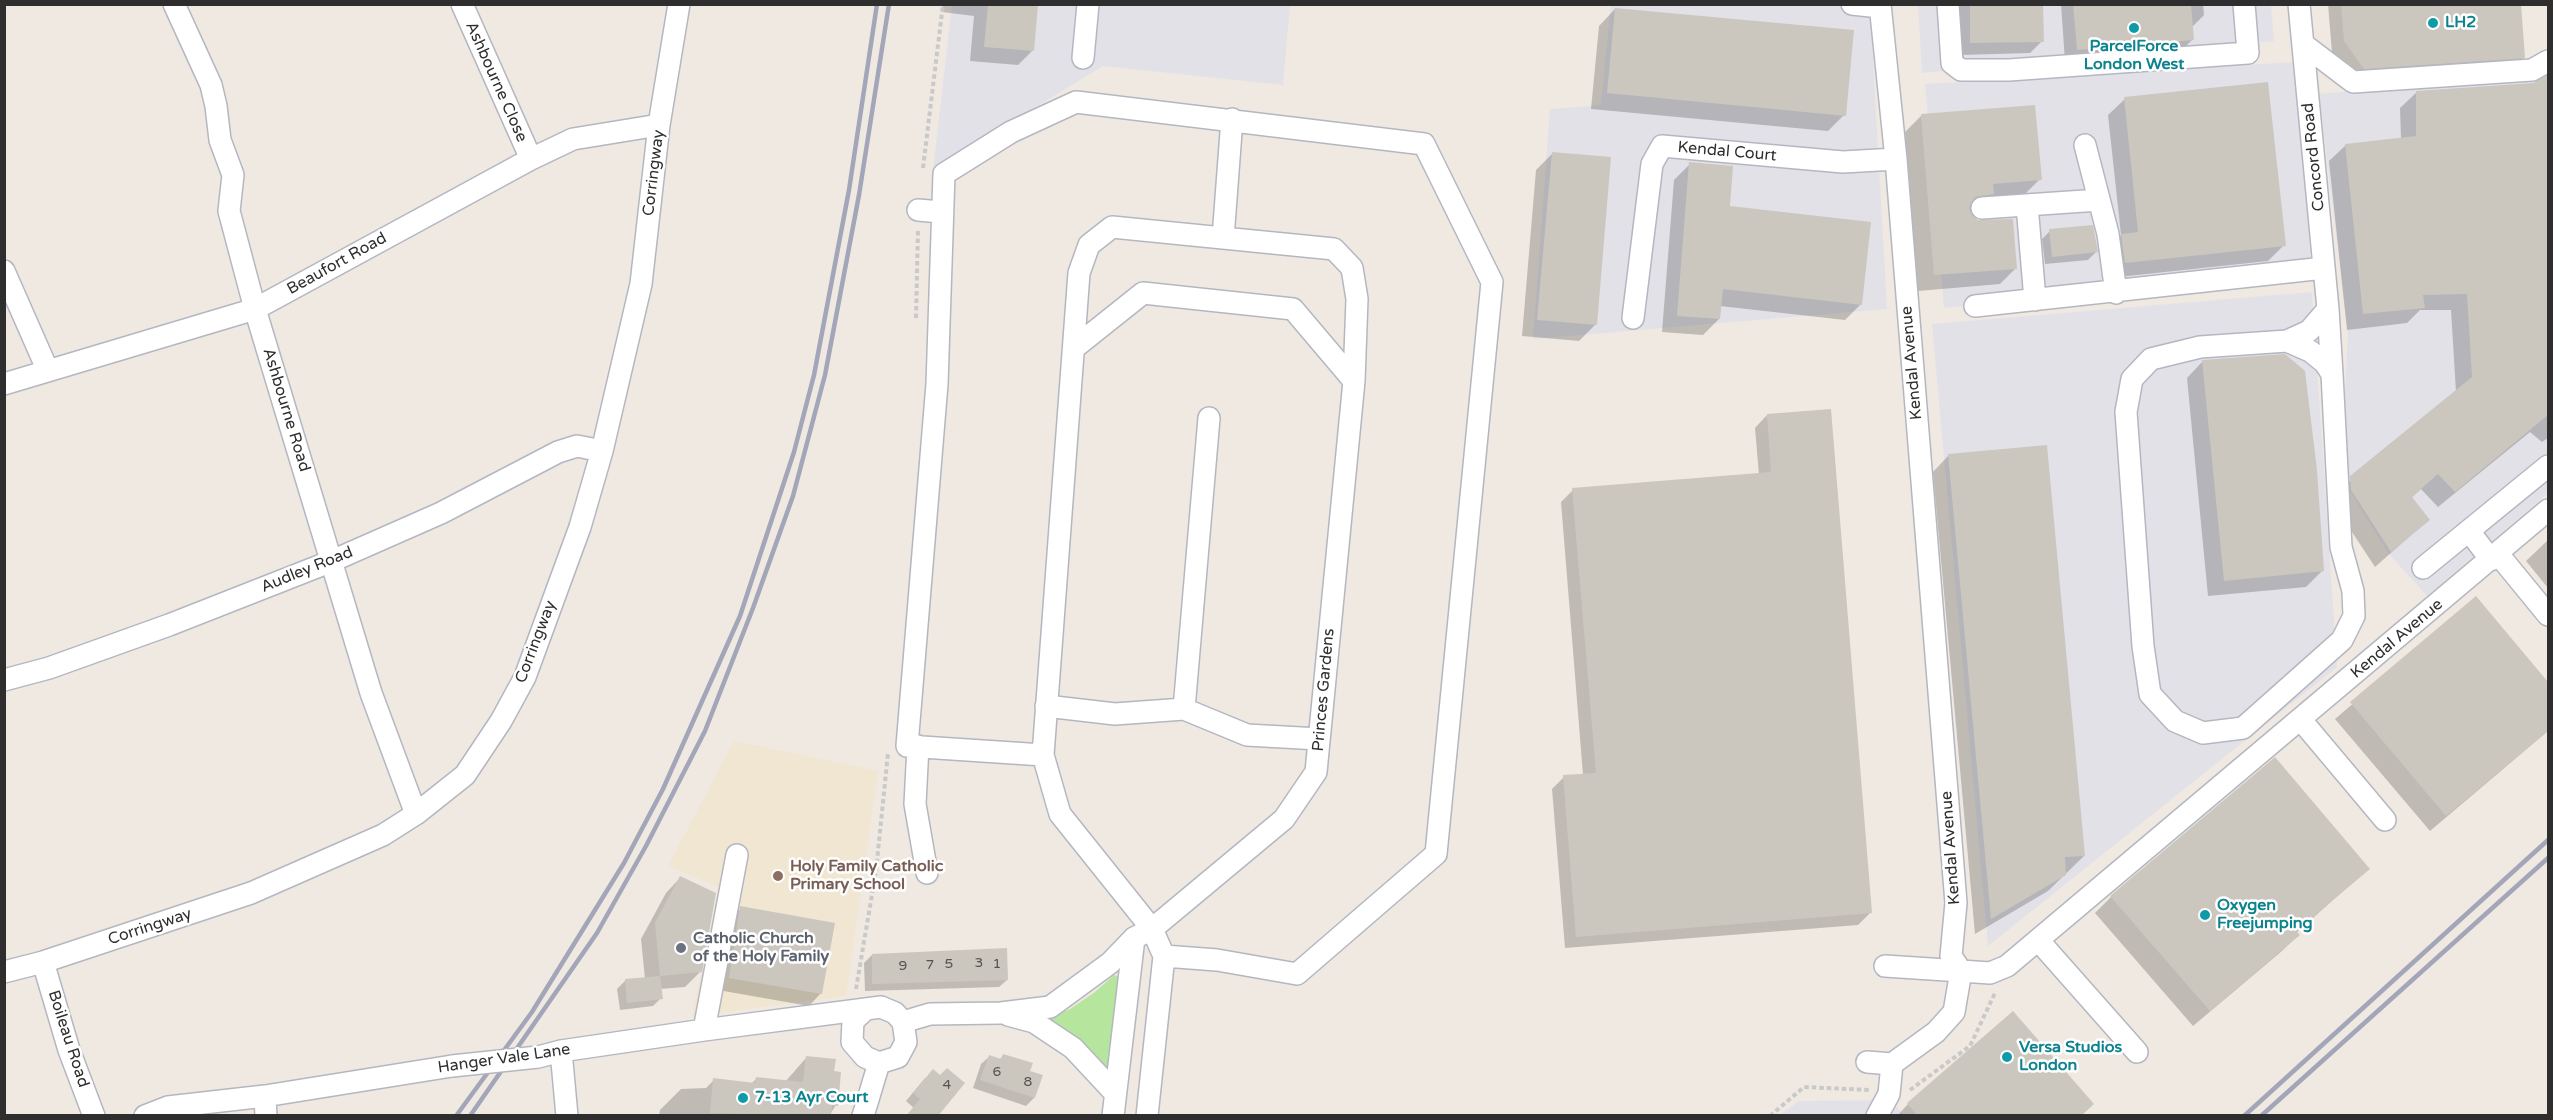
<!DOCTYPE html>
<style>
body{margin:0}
#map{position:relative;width:2553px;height:1120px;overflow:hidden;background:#efe9e1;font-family:"Varela Round",sans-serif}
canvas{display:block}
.frame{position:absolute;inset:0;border:6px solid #2e2e2e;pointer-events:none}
</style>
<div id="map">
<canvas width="2553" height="1120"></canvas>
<div class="frame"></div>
</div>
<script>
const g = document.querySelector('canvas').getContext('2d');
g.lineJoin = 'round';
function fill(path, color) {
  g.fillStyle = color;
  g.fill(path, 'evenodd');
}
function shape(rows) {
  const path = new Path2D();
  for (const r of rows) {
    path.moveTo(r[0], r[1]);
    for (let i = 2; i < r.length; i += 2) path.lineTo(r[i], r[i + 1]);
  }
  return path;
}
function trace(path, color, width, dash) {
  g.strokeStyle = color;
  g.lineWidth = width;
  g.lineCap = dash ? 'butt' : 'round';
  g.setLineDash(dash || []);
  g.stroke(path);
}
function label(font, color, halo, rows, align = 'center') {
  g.font = font + ' "Varela Round",sans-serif';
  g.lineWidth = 5;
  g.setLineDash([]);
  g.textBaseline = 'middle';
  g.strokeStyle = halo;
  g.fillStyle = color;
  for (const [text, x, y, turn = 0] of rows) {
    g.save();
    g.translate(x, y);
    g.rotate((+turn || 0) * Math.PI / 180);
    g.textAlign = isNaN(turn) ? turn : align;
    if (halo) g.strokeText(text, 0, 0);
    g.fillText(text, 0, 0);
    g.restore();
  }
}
const industrial = shape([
 [952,5,1290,5,1283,85,1103,66,933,170],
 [1611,5,1870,5,1887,309,1533,339,1550,109,1601,105],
 [1918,5,2271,5,2274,41,1922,73],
 [2297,62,2311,268,1944,308,1925,84],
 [2548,73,2548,493,2427,596,2388,553,2341,476,2348,333,2319,94],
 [2312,292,2337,667,1988,946,1932,324],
 [1890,1100,1904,1115,1778,1116,1799,1101]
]);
const education = shape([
 [734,741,878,771,846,996,692,1016,719,887,668,866]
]);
const green = shape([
 [1114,975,1119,977,1109,1070,1089,1050,1047,1023,1048,1018,1070,1009,1095,992]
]);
const shadow = shape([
 [943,4,1037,4,1032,51,1018,65,970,61,974,16,942,12],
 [1958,4,2041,4,2042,41,2030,53,1959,55],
 [2061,4,2203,4,2204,15,2191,28,2192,40,2180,52,2065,61],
 [2328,4,2520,4,2524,57,2512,69,2351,80,2332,53],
 [1615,9,1844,115,1828,131,1591,109,1599,26],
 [2548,77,2548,438,2542,442,2530,432,2438,507,2421,489,2411,498,2428,520,2375,567,2335,506,2335,494,2456,392,2451,310,2420,310,2407,323,2347,330,2329,161,2346,145,2401,139,2400,108,2417,92,2533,84],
 [2125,99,2284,245,2268,261,2109,278,2105,251,2121,235,2108,115],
 [1921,116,2040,179,2024,195,1969,211,2016,268,2000,284,1918,291,1905,132],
 [1552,154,1595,325,1579,341,1522,336,1536,170],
 [1690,164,1728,207,1861,304,1845,320,1720,306,1719,319,1703,335,1662,332,1674,180],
 [2050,231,2096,252,2088,260,2045,264,2042,239],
 [2203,361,2322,571,2306,587,2208,596,2187,378],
 [1767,415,1871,912,1858,925,1565,948,1552,789,1564,777,1583,775,1561,502,1573,490,1759,475,1755,428],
 [1949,455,2084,856,2048,891,1975,934,1933,472],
 [2548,540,2548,588,2526,561],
 [2476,598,2548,684,2548,731,2430,831,2335,719],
 [2368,869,2296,933,2298,935,2282,951,2193,1026,2095,913,2111,897],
 [680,878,700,972,685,987,660,989,661,998,653,1006,620,1010,617,989,625,981,645,979,641,939,666,893],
 [741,908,821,993,809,1006,718,990,729,920],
 [872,955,1007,980,999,987,865,991,864,963],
 [1004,1055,1029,1072,1034,1098,1026,1106,973,1088,981,1064,989,1057,999,1060],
 [806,1058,833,1072,836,1105,829,1116,659,1116,660,1110,681,1089,706,1088,714,1080,751,1084,756,1079,785,1082],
 [940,1077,914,1108,906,1101,925,1078],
 [1908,1104,2080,1116,1897,1116]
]);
const building = shape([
 [988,4,1038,4,1034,51,984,47],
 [1970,4,2043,4,2044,42,1970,43],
 [2073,4,2191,4,2194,40,2077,50],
 [2341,4,2521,4,2525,58,2364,69,2344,41],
 [1615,8,1854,30,1846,116,1607,93],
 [2548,75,2548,415,2455,492,2438,474,2412,497,2430,520,2391,552,2351,490,2350,476,2472,377,2467,294,2423,295,2425,308,2363,314,2345,144,2416,136,2416,91,2533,83],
 [2268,82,2286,246,2125,263,2121,234,2138,232,2124,97],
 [2035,105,2042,180,1993,184,1994,194,1975,197,1969,208,1977,220,2013,219,2017,269,1934,275,1921,114],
 [1552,152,1611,157,1597,325,1537,320],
 [1689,162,1733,166,1730,206,1871,222,1862,305,1723,289,1720,319,1677,316],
 [2093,225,2098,252,2052,257,2049,229],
 [2285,354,2305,371,2317,470,2324,571,2224,581,2202,360],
 [1831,409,1872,913,1576,937,1563,775,1596,773,1572,488,1771,472,1767,414],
 [2047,445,2085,856,2065,857,2066,875,1991,919,1948,454],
 [2476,596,2548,682,2548,731,2446,816,2350,702],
 [2275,757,2370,869,2296,931,2300,935,2210,1011,2110,896],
 [680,876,716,893,702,972,660,976,655,923],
 [740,906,835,923,822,994,729,978],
 [1007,948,1008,980,872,984,872,954],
 [660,976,663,999,627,1003,625,979],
 [2013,1011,2094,1104,2081,1116,1918,1116,1907,1103],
 [1003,1054,1033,1063,1030,1071,1043,1075,1035,1098,980,1080,989,1055,1001,1059],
 [806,1056,836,1059,834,1071,841,1072,838,1106,832,1105,831,1116,710,1113,713,1078,755,1083,756,1077,803,1082],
 [947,1068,965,1083,938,1116,906,1116,920,1099,913,1093,933,1069,940,1075]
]);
const path = shape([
 [923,168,943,4],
 [916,318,918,229],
 [856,989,876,871,888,753],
 [1910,1090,1970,1046,1995,993],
 [1770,1116,1804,1087,1870,1090]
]);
const minor = shape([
 [174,4,211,85,216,106,220,140,233,175,229,211,255,309,371,693,416,814],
 [462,4,531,159],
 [1852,4,1880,7],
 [1880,4,1896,159,1956,903,1951,956,1961,971,1990,973,2007,966,2548,510],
 [1948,4,1952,63,1961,70,2009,70,2248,53,2244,4],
 [2299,4,2328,309,2332,374,2341,547,2353,591,2354,616,2342,640,2243,728,2203,733,2175,721,2150,694,2143,646,2126,412,2132,379,2151,359,2200,347,2287,341,2310,351,2325,363,2332,374],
 [2303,44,2353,82,2532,70,2548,61],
 [1083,58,1088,4],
 [2085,145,2108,234,2116,293],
 [2027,205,2035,300],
 [1982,208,2099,200],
 [918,210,941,212],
 [1223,238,1232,119],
 [4,271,48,371],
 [1975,306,2324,268],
 [1633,318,1652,164,1662,146,1843,162,1896,159],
 [2287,341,2309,331,2328,309],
 [1074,348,1143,293,1293,309,1354,381],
 [4,384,255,309,531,159,573,139,659,125],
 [2469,531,2491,560],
 [2498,554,2548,615],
 [2423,568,2548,466],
 [4,680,49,668,169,625,332,561,441,513,558,452,577,446,602,451],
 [1046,706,1115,714,1184,709,1209,418],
 [1184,709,1247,735,1319,739],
 [2301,720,2385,820],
 [918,746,915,804,927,873],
 [1043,755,907,746,937,384,944,174,1011,132,1076,102,1424,144,1492,282,1436,854,1297,974,1217,960,1164,956],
 [2038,940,2137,1052],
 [43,962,69,1050,94,1116],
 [4,972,43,962,251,893,383,835,416,814,465,775,501,721,525,677,580,527,602,451,641,284,659,125,679,4],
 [866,1009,853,1021,852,1042,865,1057,879,1063],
 [1008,1015,1034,1022,1073,1048,1115,1093],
 [903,1022,930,1014,1001,1013,1050,1007,1110,963,1134,938,1152,929,1284,819,1316,772,1354,381,1357,299,1352,268,1334,249,1112,227,1089,245,1079,273,1043,755,1060,814,1152,929,1164,956,1147,1116],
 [704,1030,737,855],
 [561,1051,567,1116],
 [538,1057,561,1051,704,1030,881,1007,895,1013,903,1022,906,1042,898,1057,879,1063],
 [1867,1062,1892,1064,1936,1032,1954,1012,1961,971,1885,966],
 [265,1096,266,1116],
 [145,1116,168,1107,265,1096,452,1066],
 [863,1116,879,1063],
 [1113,1116,1134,938],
 [1877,1116,1889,1094,1892,1064]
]);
const rail = shape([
 [456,1116,532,1012,624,863,663,789,740,616,794,452,814,375,849,190,877,4],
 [470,1116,597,933,646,846,705,731,753,608,793,496,825,375,859,195,889,4],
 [2244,1116,2548,840],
 [2261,1116,2548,858]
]);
const minorBridge = shape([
 [452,1066,538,1057]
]);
const markers = [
 [2433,23,6,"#0f9aa8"],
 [2134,28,6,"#0f9aa8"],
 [778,876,6,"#8d6e63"],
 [2205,915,6,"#0f9aa8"],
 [681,948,6,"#6b7280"],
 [2007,1057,6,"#0f9aa8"],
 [743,1098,6,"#0f9aa8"]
];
const numberNames = [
 ["3",979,963],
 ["5",949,964],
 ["1",997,964],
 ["7",930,965],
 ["9",903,966],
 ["6",997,1072],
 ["8",1028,1082],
 ["4",947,1085]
];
const cultureNames = [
 ["LH2",2445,23],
 ["ParcelForce",2134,47,"center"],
 ["London West",2134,65,"center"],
 ["Oxygen",2217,906],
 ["Freejumping",2217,924],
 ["Versa Studios",2019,1048],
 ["London",2019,1066],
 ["7-13 Ayr Court",755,1098]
];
const streetNames = [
 ["Ashbourne Close",496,82,66],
 ["Kendal Court",1727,152,5],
 ["Concord Road",2314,157,-96],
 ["Corringway",654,173,-83],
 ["Beaufort Road",337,264,-29],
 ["Kendal Avenue",1912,363,-95],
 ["Ashbourne Road",286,410,73],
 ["Audley Road",307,570,-22],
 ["Kendal Avenue",2397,639,-40],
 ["Corringway",536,642,-69],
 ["Princes Gardens",1324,690,-85],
 ["Kendal Avenue",1951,848,-94],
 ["Corringway",150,927,-18],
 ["Boileau Road",68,1039,72],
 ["Hanger Vale Lane",504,1059,-8]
];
const educationNames = [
 ["Holy Family Catholic",790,867],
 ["Primary School",790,885]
];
const worshipNames = [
 ["Catholic Church",693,939],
 ["of the Holy Family",693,957]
];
fill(industrial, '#e3e1e8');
fill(education, '#f0e6d1');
fill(green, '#b6e59e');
fill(shadow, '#0003');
fill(building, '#cbc7bf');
trace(minor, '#b4b7c1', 24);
trace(path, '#c9c9c9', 4, [4.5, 3]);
trace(minor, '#fff', 21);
trace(rail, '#a3a6b8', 4.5);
trace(minorBridge, '#b4b7c1', 24, []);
trace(minorBridge, '#fff', 21);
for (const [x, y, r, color] of markers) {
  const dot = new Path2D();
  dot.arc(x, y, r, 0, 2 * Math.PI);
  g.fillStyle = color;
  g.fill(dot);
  trace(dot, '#fff', 2);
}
label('14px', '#555452', null, numberNames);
label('bold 16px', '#0d838f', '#fff', cultureNames, 'left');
label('16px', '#2e2e2e', '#fff', streetNames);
label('bold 16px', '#785e54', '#fff', educationNames, 'left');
label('bold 16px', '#5b616d', '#fff', worshipNames, 'left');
</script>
